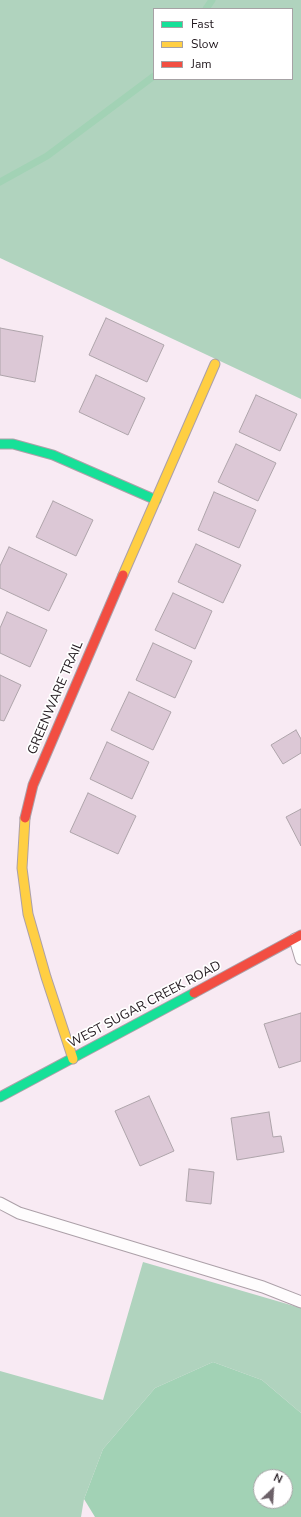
<!DOCTYPE html>
<style>
body{margin:0}
#map{position:relative;width:301px;height:1517px;overflow:hidden;background:#f8eaf3;font-family:"Nunito Sans",sans-serif}
canvas{display:block}
.legend{position:absolute;left:153px;top:8px;width:140px;height:72px;box-sizing:border-box;background:#fff;border:1px solid #a6a2a5;margin:0;padding:5px 7px;list-style:none;font-size:12px;color:#20171d}
.legend li{display:flex;align-items:center;gap:8px;height:20px}
.legend b{width:20px;border:1px solid #a6a2a5}
.north{position:absolute;left:253px;top:1469px;width:40px;height:40px;box-sizing:border-box;background:#fff;border:1px solid #a6a2a5;border-radius:50%;rotate:25deg;font-size:11px;font-weight:700;line-height:16px;text-align:center;color:#20171d}
.north::after{content:'';display:block;margin:auto;width:14px;height:18px;background:#6c6168;clip-path:polygon(50% 0,100% 100%,50% 72%,0 100%)}
</style>
<div id="map">
<canvas width="301" height="1517"></canvas>
<ul class="legend">
<li><b style="height:5px;background:#16e098"></b>Fast</li>
<li><b style="height:5px;background:#ffcf43"></b>Slow</li>
<li><b style="height:5px;background:#f24e42"></b>Jam</li>
</ul>
<div class="north">N</div>
</div>
<script>
const g = document.querySelector('canvas').getContext('2d');
g.lineJoin = 'round';
function fill(path, color) {
  g.fillStyle = color;
  g.fill(path, 'evenodd');
}
function shape(rows) {
  const path = new Path2D();
  for (const r of rows) {
    path.moveTo(r[0], r[1]);
    for (let i = 2; i < r.length; i += 2) path.lineTo(r[i], r[i + 1]);
  }
  return path;
}
function trace(path, color, width, dash) {
  g.strokeStyle = color;
  g.lineWidth = width;
  g.lineCap = dash ? 'butt' : 'round';
  g.setLineDash(dash || []);
  g.stroke(path);
}
function label(font, color, halo, rows, align = 'center') {
  g.font = font + ' "Nunito Sans",sans-serif';
  g.lineWidth = 3.5;
  g.setLineDash([]);
  g.textBaseline = 'middle';
  g.strokeStyle = halo;
  g.fillStyle = color;
  for (const [text, x, y, turn = 0] of rows) {
    g.save();
    g.translate(x, y);
    g.rotate((+turn || 0) * Math.PI / 180);
    g.textAlign = isNaN(turn) ? turn : align;
    if (halo) g.strokeText(text, 0, 0);
    g.fillText(text, 0, 0);
    g.restore();
  }
}
const forest = shape([
 [0,0,301,0,301,399,0,258],
 [154,9,292,9,292,79,154,79],
 [143,1262,301,1308,301,1413,262,1380,213,1362,155,1388,103,1449,84,1499,81,1517,0,1517,0,1371,103,1400]
]);
const water = shape([
 [213,1362,262,1380,301,1413,301,1517,95,1517,84,1499,103,1449,155,1388],
 [261,1477,285,1477,285,1501,261,1501]
]);
const stream = shape([
 [206,9,212,0],
 [0,182,47,156,154,76]
]);
const building = shape([
 [106,318,164,345,147,382,89,355,106,318],
 [0,328,43,336,35,382,0,375,0,328],
 [96,375,145,398,128,435,79,412,96,375],
 [256,395,297,414,280,451,239,432,256,395],
 [236,444,276,463,258,501,218,482,236,444],
 [214,492,256,510,239,548,198,530,214,492],
 [53,501,93,520,76,556,36,537,53,501],
 [196,544,241,565,223,603,178,582,196,544],
 [9,547,67,574,49,611,0,588,0,566,9,547],
 [173,593,212,611,195,649,155,630,173,593],
 [7,612,47,630,30,667,0,653,0,628,7,612],
 [153,643,192,661,175,698,136,680,153,643],
 [0,675,21,685,4,721,0,720,0,675],
 [129,692,171,712,153,750,111,730,129,692],
 [296,730,301,739,301,753,283,764,271,745,296,730],
 [107,742,149,762,132,799,90,779,107,742],
 [88,793,136,816,118,854,70,832,88,793],
 [301,809,301,846,286,817,301,809],
 [301,1013,301,1061,279,1068,264,1024,301,1013],
 [149,1096,174,1151,140,1166,115,1111,149,1096],
 [269,1112,273,1137,281,1136,284,1152,237,1160,231,1118,269,1112],
 [189,1169,214,1172,211,1204,186,1201,189,1169]
]);
const lane = shape([
 [295,939,301,959],
 [0,1203,19,1213,263,1287,301,1302]
]);
const fast = shape([
 [0,444,13,444,53,455,156,500],
 [0,1097,194,993]
]);
const slow = shape([
 [123,575,215,364],
 [25,818,22,868,28,914,46,977,73,1059]
]);
const jam = shape([
 [25,818,33,785,123,575],
 [194,993,301,935]
]);
const streetNames = [
 ["GREENWARE TRAIL",56,698,-67],
 ["WEST SUGAR CREEK ROAD",145,1005,-28]
];
fill(forest, '#b0d3be');
fill(water, '#a2d2b5');
trace(stream, '#a2d2b5', 7);
fill(building, '#dcc8d6');
trace(building, '#aea4aa', 1);
trace(lane, '#aca0a8', 13);
trace(fast, '#aca0a8', 11);
trace(slow, '#aca0a8', 11);
trace(jam, '#aca0a8', 11);
trace(lane, '#fefcfd', 11);
trace(fast, '#16e098', 9);
trace(slow, '#ffcf43', 9);
trace(jam, '#f24e42', 9);
label('13px', '#20171d', '#fff', streetNames);
</script>
